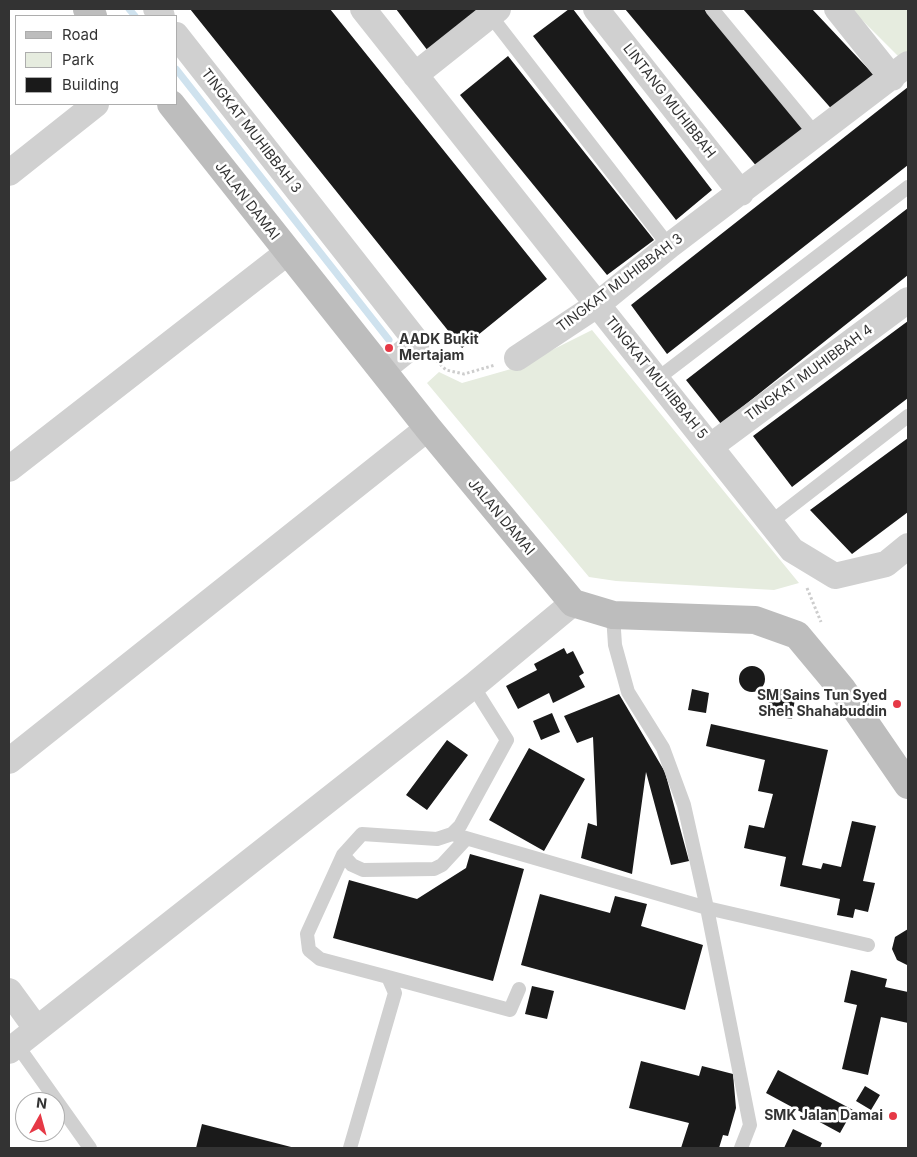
<!DOCTYPE html>
<style>
body{margin:0}
#map{position:relative;width:917px;height:1157px;overflow:hidden;background:#fff;font-family:Inter,sans-serif}
canvas{display:block}
.frame{position:absolute;inset:0;border:10px solid #333;pointer-events:none}
.legend{position:absolute;left:15px;top:15px;width:162px;height:90px;box-sizing:border-box;background:#fff;border:1px solid #adadad;margin:0;padding:6px 9px;list-style:none;font-size:15px;color:#333}
.legend li{display:flex;align-items:center;gap:10px;height:25px}
.legend b{width:25px;border:1px solid #adadad}
.north{position:absolute;left:15px;top:1092px;width:50px;height:50px;box-sizing:border-box;background:#fff;border:1px solid #adadad;border-radius:50%;rotate:7deg;font-size:14px;font-weight:700;line-height:20px;text-align:center;color:#333}
.north::after{content:'';display:block;margin:auto;width:18px;height:22px;background:#e63946;clip-path:polygon(50% 0,100% 100%,50% 72%,0 100%)}
</style>
<div id="map">
<canvas width="917" height="1157"></canvas>
<div class="frame"></div>
<ul class="legend">
<li><b style="height:6px;background:#bdbdbd"></b>Road</li>
<li><b style="height:14px;background:#e6ecdf"></b>Park</li>
<li><b style="height:14px;background:#1a1a1a"></b>Building</li>
</ul>
<div class="north">N</div>
</div>
<script>
const g = document.querySelector('canvas').getContext('2d');
g.lineJoin = 'round';
function fill(path, color) {
  g.fillStyle = color;
  g.fill(path, 'evenodd');
}
function shape(rows) {
  const path = new Path2D();
  for (const r of rows) {
    if (r.length === 3) {
      path.moveTo(r[0] + r[2], r[1]);
      path.arc(r[0], r[1], r[2], 0, 2 * Math.PI);
      continue;
    }
    path.moveTo(r[0], r[1]);
    for (let i = 2; i < r.length; i += 2) path.lineTo(r[i], r[i + 1]);
  }
  return path;
}
function trace(path, color, width, dash) {
  g.strokeStyle = color;
  g.lineWidth = width;
  g.lineCap = dash ? 'butt' : 'round';
  g.setLineDash(dash || []);
  g.stroke(path);
}
function label(font, color, halo, rows, align = 'center') {
  g.font = font + ' Inter,sans-serif';
  g.lineWidth = 5;
  g.setLineDash([]);
  g.textBaseline = 'middle';
  g.strokeStyle = halo;
  g.fillStyle = color;
  for (const [text, x, y, turn = 0] of rows) {
    g.save();
    g.translate(x, y);
    g.rotate((+turn || 0) * Math.PI / 180);
    g.textAlign = isNaN(turn) ? turn : align;
    if (halo) g.strokeText(text, 0, 0);
    g.fillText(text, 0, 0);
    g.restore();
  }
}
const green = shape([
 [851,9,908,9,908,53,901,59],
 [592,330,799,583,774,590,616,581,589,577,427,383,439,372,462,383,518,367]
]);
const stream = shape([
 [129,9,135,16],
 [176,69,389,340]
]);
const building = shape([
 [190,9,330,9,547,279,462,348],
 [396,9,480,9,428,51],
 [569,9,573,9,712,190,676,220,533,36],
 [625,9,704,9,808,128,758,168],
 [743,9,812,9,875,76,836,114],
 [508,56,654,240,607,275,460,95],
 [908,87,908,165,667,354,631,305],
 [908,208,908,275,721,424,686,380],
 [908,321,908,398,792,487,753,436],
 [908,438,908,512,852,554,810,510],
 [564,648,567,654,573,651,584,673,579,676,585,687,553,703,549,693,518,709,506,686,537,670,534,664],
 [752,679,13],
 [771,688,796,691,792,719,767,715],
 [692,689,709,693,706,713,688,710],
 [619,694,665,772,689,861,671,865,646,772,632,874,581,858,588,823,597,826,593,737,577,743,564,716],
 [552,713,560,732,541,740,533,721],
 [711,724,828,750,802,865,821,869,823,863,841,867,852,821,876,826,863,881,875,883,868,912,855,909,853,918,837,915,840,899,780,886,786,857,744,848,749,825,764,828,773,794,758,791,765,760,706,746],
 [447,740,468,755,427,810,406,795],
 [529,748,585,779,544,851,489,820],
 [470,854,524,869,493,981,333,938,349,880,417,899,466,868],
 [540,894,610,913,615,896,647,904,641,926,703,945,685,1010,521,965],
 [908,929,908,965,907,965,897,960,892,949,895,937],
 [851,970,887,979,885,987,908,992,908,1023,881,1017,868,1075,842,1069,857,1005,844,1002],
 [532,986,554,991,547,1019,525,1014],
 [641,1061,699,1076,702,1066,733,1074,736,1108,728,1136,723,1135,719,1148,681,1148,689,1123,629,1108],
 [778,1070,853,1110,840,1133,766,1093],
 [865,1086,880,1095,871,1110,856,1101],
 [202,1124,295,1148,196,1148],
 [793,1129,822,1143,820,1148,784,1148]
]);
const path = shape([
 [433,357,446,370,464,374,495,365],
 [807,588,821,622]
]);
const service = shape([
 [712,9,816,135],
 [490,15,669,246],
 [657,379,908,187],
 [771,522,908,416],
 [613,615,615,645,628,692,663,748,684,805,707,908,750,1125,741,1148],
 [452,834,707,908,868,945],
 [343,855,352,865,363,870,434,869,442,865,466,839],
 [388,977,510,1010,519,989],
 [17,1045,90,1148],
 [350,1148,395,993,388,977,320,959,309,950,307,934,343,855,362,834,437,839,452,834,460,826,507,740,473,686]
]);
const minor = shape([
 [156,9,162,16],
 [363,9,792,550,835,576,886,564,908,546],
 [596,9,741,193],
 [837,9,892,78],
 [176,35,417,342,382,370],
 [415,75,498,9],
 [9,173,96,104],
 [517,358,597,305,669,246,908,64],
 [711,446,908,300],
 [9,469,288,252],
 [9,761,428,428],
 [9,991,36,1028],
 [9,1051,473,686,573,603]
]);
const secondary = shape([
 [87,9,93,16],
 [171,104,428,428,573,603,613,615,755,620,797,635,842,689,908,785]
]);
const markers = [
 [389,348,5,"#e63946"],
 [897,704,5,"#e63946"],
 [893,1116,5,"#e63946"]
];
const streetNames = [
 ["LINTANG MUHIBBAH",669,101,52],
 ["TINGKAT MUHIBBAH 3",251,131,52],
 ["JALAN DAMAI",247,201,52],
 ["TINGKAT MUHIBBAH 3",620,283,-37],
 ["TINGKAT MUHIBBAH 4",809,373,-36],
 ["TINGKAT MUHIBBAH 5",656,378,51],
 ["JALAN DAMAI",501,517,50]
];
const poiNames = [
 ["AADK Bukit",399,340,"left"],
 ["Mertajam",399,356,"left"],
 ["SM Sains Tun Syed",887,696],
 ["Sheh Shahabuddin",887,712],
 ["SMK Jalan Damai",883,1116]
];
fill(green, '#e6ecdf');
trace(stream, '#cfe2ee', 7);
fill(building, '#1a1a1a');
trace(path, '#cdcdcd', 3, [2.5, 2.5]);
trace(service, '#d0d0d0', 14);
trace(minor, '#d0d0d0', 26);
trace(secondary, '#bdbdbd', 28);
for (const [x, y, r, color] of markers) {
  const dot = new Path2D();
  dot.arc(x, y, r, 0, 2 * Math.PI);
  g.fillStyle = color;
  g.fill(dot);
  trace(dot, '#fff', 2);
}
label('14px', '#333', '#fff', streetNames);
label('bold 14px', '#333', '#fff', poiNames, 'right');
</script>
